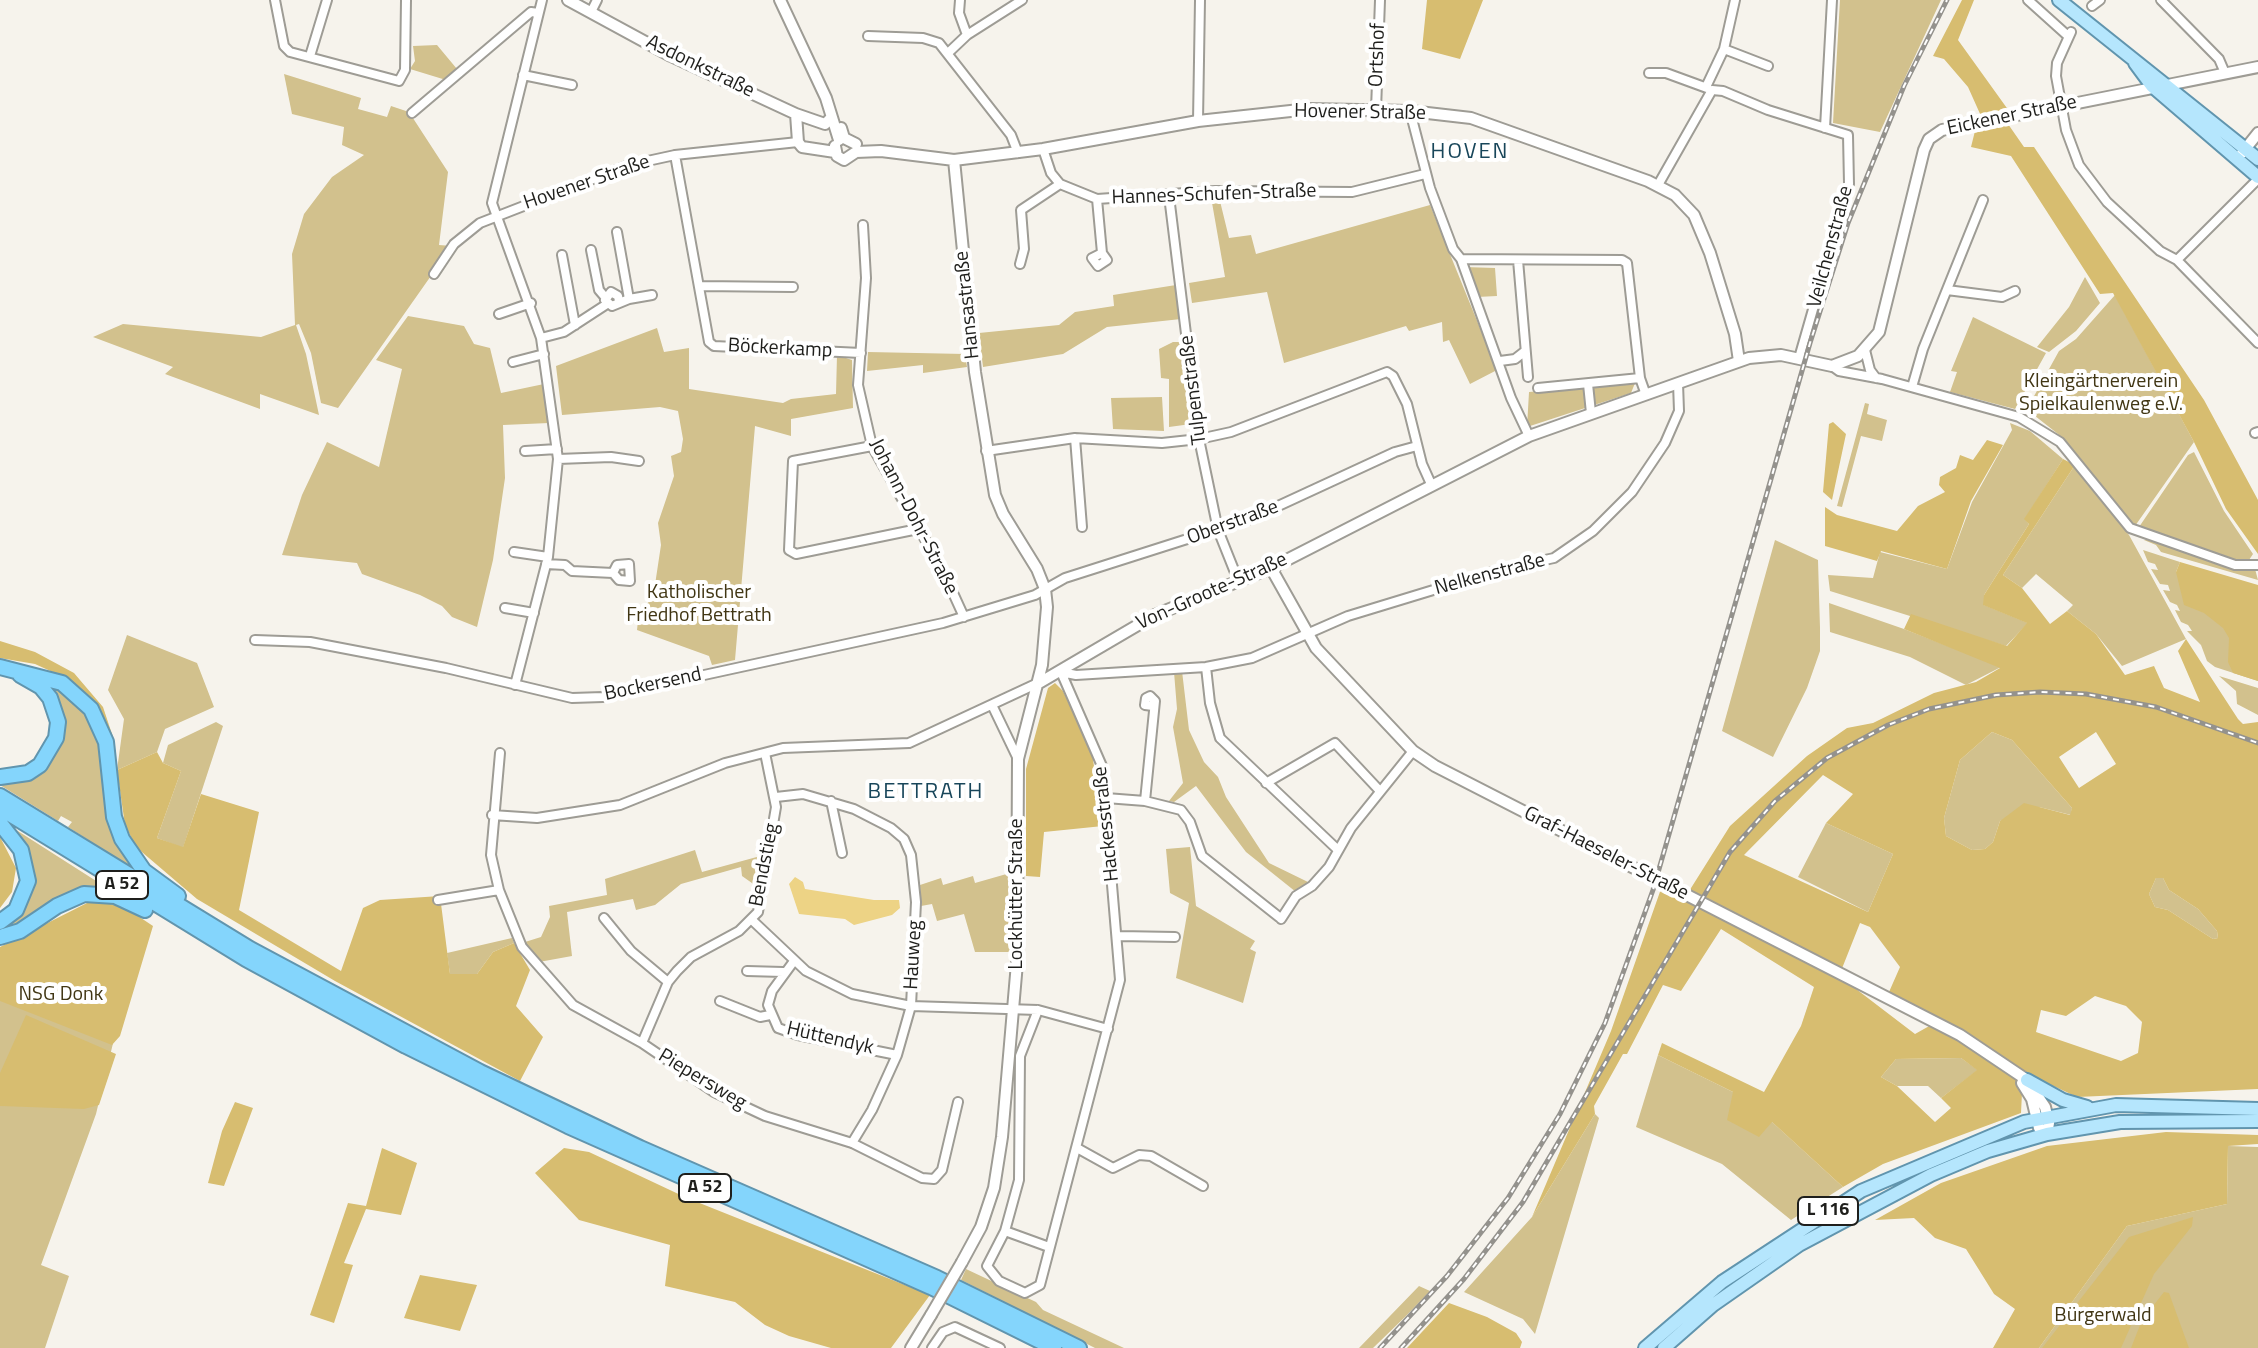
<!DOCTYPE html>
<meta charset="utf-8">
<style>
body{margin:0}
canvas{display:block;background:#f6f3ec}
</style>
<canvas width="2258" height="1348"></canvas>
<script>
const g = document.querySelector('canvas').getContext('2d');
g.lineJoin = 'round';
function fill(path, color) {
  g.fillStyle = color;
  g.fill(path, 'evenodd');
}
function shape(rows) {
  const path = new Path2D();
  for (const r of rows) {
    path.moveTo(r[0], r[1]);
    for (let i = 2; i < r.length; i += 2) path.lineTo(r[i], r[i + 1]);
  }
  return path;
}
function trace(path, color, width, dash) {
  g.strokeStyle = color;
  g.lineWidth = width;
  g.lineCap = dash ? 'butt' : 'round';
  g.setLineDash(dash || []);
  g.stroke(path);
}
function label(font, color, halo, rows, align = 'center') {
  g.font = font + ' "Titillium Web",sans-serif';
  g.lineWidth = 8;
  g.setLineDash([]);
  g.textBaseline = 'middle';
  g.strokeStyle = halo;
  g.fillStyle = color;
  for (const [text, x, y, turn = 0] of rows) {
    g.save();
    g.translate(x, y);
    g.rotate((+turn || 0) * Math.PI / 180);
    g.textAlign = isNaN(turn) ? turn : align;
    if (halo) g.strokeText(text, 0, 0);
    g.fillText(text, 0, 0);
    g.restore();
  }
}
const green = shape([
 [1840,0,1941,0,1880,132,1833,123],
 [437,45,457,69,446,80,410,69,415,61,413,46],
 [284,74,361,98,358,109,387,117,391,106,409,112,448,172,439,245,452,246,338,408,321,403,311,353,299,324,296,325,306,354,319,415,260,394,260,409,165,374,173,367,93,337,123,324,261,337,295,325,292,254,304,214,332,177,364,155,342,145,344,127,292,114],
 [1211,197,1219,197,1229,238,1251,235,1256,254,1430,205,1497,370,1470,384,1449,340,1443,342,1442,322,1409,331,1406,326,1284,363,1267,292,1192,303,1189,283,1225,277],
 [1464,267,1495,268,1497,296,1477,297],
 [2085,277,2100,303,2076,331,2049,352,2037,347,2069,307],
 [1176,285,1181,319,1107,327,1063,354,983,367,979,333,1059,325,1075,312,1114,306,1113,295],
 [2115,295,2194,442,2135,526,2058,434,2030,412,2028,407,2059,351,2076,339],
 [408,316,464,326,474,344,490,348,501,393,544,384,549,423,503,425,505,478,493,560,477,627,452,617,442,606,420,595,362,574,357,563,282,555,302,495,327,442,379,467,402,369,376,360],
 [1973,317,2046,353,2015,409,1950,392,1957,372,1951,371],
 [657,328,664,352,689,348,689,389,783,403,791,399,836,394,837,355,852,360,853,408,791,419,791,436,755,426,735,660,712,665,709,656,637,630,639,611,653,598,661,545,658,523,674,476,671,456,681,452,683,439,678,411,660,407,562,415,556,366],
 [1173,342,1184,342,1192,418,1191,424,1169,427,1169,379,1161,378,1159,349],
 [868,352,965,354,967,367,923,373,923,365,867,371],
 [1635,383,1631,393,1527,427,1529,392],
 [1162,397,1164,431,1113,429,1111,398],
 [1865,403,1869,404,1867,414,1887,420,1882,441,1861,436,1842,507,1837,506],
 [2010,423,2030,431,2063,459,2025,519,2029,524,1984,595,1984,605,2028,623,2006,646,1830,591,1828,575,1873,578,1880,552,1947,569,1972,502,2012,430],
 [2194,452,2224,511,2253,554,2249,560,2255,564,2239,563,2139,527,2188,455],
 [2075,465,2129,535,2186,639,2122,666,2096,634,2067,611,2073,605,2036,574,2022,588,2003,575],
 [2149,539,2235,568,2255,569,2258,580,2161,552,2156,545,2144,540],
 [1775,540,1818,560,1820,628,1820,651,1807,688,1773,757,1722,731],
 [2143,550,2180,562,2176,572,2258,597,2258,681,2215,667,2207,661,2201,645,2187,631,2192,631,2188,625,2181,622,2175,610,2180,611,2177,605,2170,602,2163,590,2170,591,2168,585,2160,584,2151,569,2158,570,2155,564,2148,562],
 [1829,603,1904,629,2001,667,1966,685,1910,657,1830,632],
 [127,635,197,663,214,707,165,729,157,752,117,770,124,719,108,690],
 [1182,671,1189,730,1204,762,1218,777,1226,797,1269,863,1308,882,1296,892,1246,852,1196,786,1174,802,1169,801,1183,783,1173,727,1177,709,1174,672],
 [2219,676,2258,688,2258,715,2237,704,2236,691],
 [55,683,93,721,136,871,68,827,72,822,61,816,58,821,0,785,0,782,21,779,59,737,43,685],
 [216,722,223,726,183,848,157,838,181,771,163,763,168,745],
 [1992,732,2012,740,2072,808,2071,815,2039,807,2000,821,1993,842,1985,849,1972,850,1946,836,1944,818,1960,760],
 [1826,823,1893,854,1868,912,1798,877],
 [10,826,104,886,104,887,92,888,0,934,0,925,26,898],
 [1190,847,1196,906,1255,941,1250,949,1256,952,1243,1003,1176,978,1189,903,1170,893,1166,849],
 [695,850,702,872,764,855,759,888,742,876,741,867,681,884,655,905,636,910,633,899,567,912,572,956,539,962,529,950,525,942,541,937,550,917,549,906,607,895,605,879],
 [1010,873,1010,952,975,952,964,914,937,921,932,904,921,906,920,885,941,878,943,885,973,876,975,883],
 [2156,878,2163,878,2169,890,2198,909,2217,931,2218,938,2213,939,2168,910,2155,907,2149,894],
 [512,938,514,943,493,952,477,974,450,974,447,953],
 [0,953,115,1035,96,1114,41,1265,69,1276,45,1348,0,1348],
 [1658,1055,1733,1092,1771,1121,1843,1187,1791,1220,1722,1164,1636,1127],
 [1961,1058,1978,1070,1941,1098,1928,1086,1897,1086,1881,1077,1896,1059],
 [1595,1114,1599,1118,1535,1334,1523,1319,1464,1292,1532,1217],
 [2228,1146,2258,1147,2258,1348,2039,1348,2127,1226,2227,1204],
 [966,1269,1036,1302,1043,1310,1124,1348,1095,1348,961,1280],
 [1419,1286,1430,1291,1405,1317,1373,1348,1359,1348]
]);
const forest = shape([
 [1427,0,1483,0,1460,59,1422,49],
 [1962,0,1974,0,1958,40,2009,111,1981,116,1968,87,1944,59,1933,56],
 [2008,124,2024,147,2034,147,2204,400,2258,500,2258,554,2226,509,2194,442,2113,293,2100,294,2011,156,1971,147,1975,131],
 [1833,422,1846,434,1832,500,1823,492,1829,424],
 [1987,440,2003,445,1971,501,1947,569,1881,551,1877,561,1825,546,1825,507,1837,515,1897,531,1918,506,1945,492,1939,485,1940,477,1956,468,1960,455,1973,460],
 [2063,459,2075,465,2003,575,2022,588,2050,624,2067,611,2096,634,2125,675,2154,666,2164,688,2200,702,2178,651,2186,639,2238,719,2243,724,2258,722,2258,1089,2077,1097,2045,1082,2022,1093,2021,1113,1883,1164,1843,1187,1772,1122,1759,1137,1727,1120,1733,1092,1658,1055,1662,1043,1764,1092,1801,1026,1814,987,1721,929,1681,991,1663,985,1627,1054,1623,1054,1594,1106,1595,1114,1532,1217,1611,1031,1662,886,1686,896,1730,826,1807,756,1847,728,1873,723,1934,693,1976,682,2000,668,1904,629,1911,614,2007,646,2027,623,1983,605,1984,595,2029,524,2024,519],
 [1992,732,2012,740,2072,808,2070,815,2024,803,2000,821,1993,842,1985,849,1972,850,1946,836,1944,818,1960,760],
 [2096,732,2116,764,2079,788,2059,757],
 [1823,775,1853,794,1826,823,1893,854,1868,912,1744,855],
 [2156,878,2163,878,2169,890,2198,909,2217,931,2218,938,2213,939,2168,910,2155,907,2149,894],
 [1860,923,1870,927,1900,967,1889,992,1940,1020,1915,1034,1839,976],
 [2095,996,2126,1006,2142,1022,2138,1053,2121,1061,2036,1032,2041,1010,2066,1016],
 [1961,1058,1977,1070,1941,1098,1951,1108,1935,1122,1897,1086,1881,1077,1896,1059],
 [2180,562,2258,585,2258,681,2233,673,2228,662,2229,638,2223,628,2204,613,2184,605,2176,572],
 [0,641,35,652,74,673,103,707,113,737,110,738,94,704,81,690,68,679,35,664,0,658],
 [1055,683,1063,691,1092,753,1103,826,1044,832,1040,877,1026,876,1026,769,1048,688],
 [157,752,163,763,181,771,157,838,183,847,201,794,259,812,239,910,341,971,363,908,380,900,440,896,450,974,477,974,493,952,514,943,530,970,516,1006,543,1037,520,1081,335,981,197,899,136,847,125,825,117,770],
 [0,837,16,868,12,892,0,908],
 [91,901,123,906,153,926,120,1036,112,1045,0,1001,0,947],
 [26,1015,116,1054,99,1105,84,1109,0,1106,0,1073],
 [235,1102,253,1108,224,1186,208,1183,222,1131],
 [2166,1132,2258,1135,2258,1144,2228,1146,2227,1204,2127,1226,2039,1348,1993,1348,2015,1309,1994,1294,1966,1249,1935,1238,1914,1218,1875,1220,1941,1183,2047,1146],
 [382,1148,417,1163,401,1215,366,1209,344,1263,353,1265,334,1323,310,1315,348,1203,366,1206],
 [564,1148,589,1152,687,1198,930,1295,891,1348,831,1348,789,1336,765,1325,735,1302,665,1286,670,1245,579,1220,535,1173],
 [2193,1217,2192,1226,2154,1274,2121,1348,2042,1348,2129,1237],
 [420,1275,477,1285,460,1331,404,1318],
 [2164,1292,2169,1293,2189,1348,2131,1348,2142,1320],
 [1449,1303,1487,1317,1516,1333,1522,1342,1520,1348,1407,1348]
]);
const water = shape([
 [795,877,803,882,805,889,874,900,899,900,900,908,892,915,854,925,845,919,799,914,789,884]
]);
const minor = shape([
 [275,0,284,46,290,52,399,81,405,70,406,0],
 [960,0,959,13,967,35],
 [2028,0,2068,36],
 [2161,0,2219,59,2225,73],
 [2092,6,2100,0],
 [592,10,597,0],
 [2071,32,2057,63,2056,76,2066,130,2079,165,2107,202,2160,251,2177,260,2258,343],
 [868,36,923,38,939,43,1011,135,1018,153],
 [1724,49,1768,66],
 [948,53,967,35,1022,0],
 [310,56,327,0],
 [1649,73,1666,73,1707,88],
 [523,75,572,85],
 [1706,87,1724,49,1735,0],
 [1376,110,1380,0],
 [1410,111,1430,188,1453,249,1461,259,1622,260,1627,263,1640,378,1646,395],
 [412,113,531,12,538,13],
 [1198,121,1200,0],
 [1825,128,1832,0],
 [1043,149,1051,173,1060,184,1097,199,1215,191,1352,192,1425,174],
 [675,155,709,342,714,346,861,353],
 [1658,185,1712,90,1723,91,1768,110,1848,135,1849,184,1799,358],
 [1169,196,1199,439,1218,530,1238,580],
 [1097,199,1102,253,1107,260,1098,266,1092,258,1102,253],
 [863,225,866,278,858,385,872,446,943,571,964,617],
 [617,232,629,299,612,306,605,300,611,292,618,296,619,301],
 [591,250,599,290,605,297],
 [562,255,575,325],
 [1461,259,1511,398,1529,436],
 [1518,260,1528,377],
 [2177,260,2258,179],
 [1020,264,1024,249,1021,210,1060,184],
 [434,274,454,244,480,223,629,165,675,155,798,142],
 [699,286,793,287],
 [1947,290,2002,297,2015,291],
 [629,299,652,295],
 [499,314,531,303],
 [541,338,564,332,607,304],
 [1865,350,1870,370,1876,378],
 [1500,361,1515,359,1524,352],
 [513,362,544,354],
 [1832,366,1839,371,1882,379,2019,417,2060,442,2130,528,2235,565,2258,565],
 [1588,384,1591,413],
 [1912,387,1923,349,1983,200],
 [1538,388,1640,378],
 [2255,433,2258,432],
 [1075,438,1082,527],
 [872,446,793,461,789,550,796,554,918,529],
 [525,451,557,449],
 [986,451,1075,438,1162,443,1199,439,1231,432,1387,372,1393,376,1407,404,1422,464,1431,484],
 [558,459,611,457,639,461],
 [514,552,548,557],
 [546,564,565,565,572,571,613,573,619,580,630,581,629,564,617,565,613,573],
 [505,608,534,613],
 [255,640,310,642,446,668,572,698,603,697,943,623,1035,595,1065,578,1250,519,1395,452,1417,446],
 [1206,667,1210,703,1220,738,1338,850],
 [1061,672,1076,675,1206,667,1252,658,1348,616,1499,570,1554,558,1593,531,1632,492,1665,443,1679,411,1678,383],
 [515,685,548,557,558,459,541,338,492,203,542,0],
 [993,707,1018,759],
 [500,753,491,855,499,890,522,947,573,1005,642,1043,714,1092,765,1116,852,1143,922,1178,934,1179,942,1170,958,1102],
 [1266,783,1335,743,1379,790],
 [776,797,803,794,854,809,891,828,904,839,911,855,916,902,911,1006,897,1055,872,1110,852,1143],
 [1106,798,1145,801,1181,810,1190,822,1202,856,1279,917],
 [831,801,842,853],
 [1145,801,1155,701,1150,696,1146,698,1145,705,1153,706],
 [492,815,537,818,620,805,725,763,783,748,909,743,1038,683],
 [438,900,499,890],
 [604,918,631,951,668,982],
 [1281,919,1296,896,1312,886,1329,867,1351,828,1413,751],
 [753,921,806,971,852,994,911,1006,1038,1010,1108,1029],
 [1119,936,1175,937],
 [794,961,772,991,768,1005,778,1028,798,1035,897,1055],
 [747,971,783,972],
 [720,1001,760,1017,770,1015],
 [1038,1010,1020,1056,1019,1180,1005,1231,987,1266,999,1281,1025,1293,1040,1285,1120,980,1102,766,1061,672],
 [642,1043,668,982,677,971,691,957,739,931,758,912,776,807,765,753],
 [1077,1148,1113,1168,1139,1155,1151,1156,1203,1186],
 [1005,1231,1049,1247],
 [932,1348,943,1332,955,1327,1000,1348]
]);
const tertiary = shape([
 [568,0,671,56,796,114,825,124,831,118],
 [780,0,826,98,839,140],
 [796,114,798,142,802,147,835,152],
 [841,128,844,138,856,144],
 [835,146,837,156,844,160,856,152],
 [856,152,881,151,954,160,1043,149,1198,121,1309,109,1410,111,1471,118,1648,181,1675,195,1694,215,1710,253,1735,334,1739,361],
 [2242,153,2258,133],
 [954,160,975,372,995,495,1003,514,1037,569,1045,589,1047,607,1042,665,1018,759,1017,963,1002,1137,994,1188,981,1227,962,1262],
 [1271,568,1316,648,1413,751,1435,766,1960,1035,2027,1080,2045,1107,2049,1123,2047,1134],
 [1039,683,1155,615,1271,568,1529,436,1749,358,1781,355,1832,366,1858,356,1879,332,1924,150,1929,139,1942,130,2258,67],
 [2022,1083,2032,1099,2039,1128,2047,1134],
 [911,1348,931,1315]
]);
const primary = shape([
 [2059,0,2258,159],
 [2135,63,2152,86,2258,177],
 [2027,1080,2063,1100,2087,1107],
 [1645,1348,1722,1282,1861,1191,2024,1122,2116,1105,2258,1109],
 [1664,1348,1713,1305,1799,1245,1931,1175,1988,1151,2047,1134,2120,1122,2258,1121]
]);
const motorway = shape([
 [0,667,62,683,91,709,106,742,114,817,122,839,144,871,178,896],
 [0,777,28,773,40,765,56,738,58,722,50,698,41,687,20,675],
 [0,796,250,949,480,1072,640,1148,937,1278,1079,1348],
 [0,808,246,959,406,1046,568,1126,931,1287,1054,1348],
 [0,823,21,850,28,881,16,910,0,922],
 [0,937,20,931,57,906,84,894,115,896,145,910]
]);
const rail = shape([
 [1380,1348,1447,1276,1508,1198,1560,1114,1605,1023,1653,890,1810,343,1848,223,1904,86,1947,0],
 [1401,1348,1464,1279,1523,1202,1730,852,1775,801,1827,758,1888,725,1929,709,1996,695,2040,692,2086,694,2156,707,2258,743]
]);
const tertiaryBridge = shape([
 [931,1315,962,1262]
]);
const shields = [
 [122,885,52],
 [705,1188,52],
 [1828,1211,60]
];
const shieldNames = [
 ["A 52",122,885],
 ["A 52",705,1188],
 ["L 116",1828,1211]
];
const streetNames = [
 ["Ortshof",1378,55,-88],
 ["Asdonkstraße",700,67,26],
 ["Hovener Straße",1360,113,1],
 ["Eickener Straße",2012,116,-12],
 ["Hovener Straße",587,183,-19],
 ["Hannes-Schufen-Straße",1214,195,-2],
 ["Veilchenstraße",1831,247,-75],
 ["Hansastraße",968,305,-96],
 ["Böckerkamp",780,349,3],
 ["Tulpenstraße",1194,390,-97],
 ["Johann-Dohr-Straße",913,517,63],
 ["Oberstraße",1233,523,-20],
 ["Nelkenstraße",1490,575,-15],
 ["Von-Groote-Straße",1212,592,-24],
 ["Bockersend",653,685,-12],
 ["Hackesstraße",1107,824,-96],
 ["Graf-Haeseler-Straße",1606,854,27],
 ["Bendstieg",765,865,-79],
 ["Lockhütter Straße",1017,894,-90],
 ["Hauweg",914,955,-87],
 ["Hüttendyk",830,1039,13],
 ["Piepersweg",702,1080,31]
];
const parkNames = [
 ["Kleingärtnerverein",2101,382],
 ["Spielkaulenweg e.V.",2101,405],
 ["Katholischer",699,593],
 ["Friedhof Bettrath",699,616],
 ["NSG Donk",61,995],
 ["Bürgerwald",2103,1316]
];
const neighbourhoodNames = [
 ["HOVEN",1470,153],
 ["BETTRATH",926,793]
];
fill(green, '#d2c18d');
fill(forest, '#d7bd70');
fill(water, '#edd385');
trace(minor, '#9e9c95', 12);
trace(tertiary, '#9e9c95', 14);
trace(primary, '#6195ae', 16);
trace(motorway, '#6195ae', 18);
trace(minor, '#fff', 8);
trace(tertiary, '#fff', 10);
trace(primary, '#b5e6fd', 12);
trace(motorway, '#84d5fc', 14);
trace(rail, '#94928d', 5);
trace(rail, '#fff', 2, [6]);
trace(tertiaryBridge, '#9e9c95', 14, []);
trace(tertiaryBridge, '#fff', 10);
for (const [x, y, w] of shields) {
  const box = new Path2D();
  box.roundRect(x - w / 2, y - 14, w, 28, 6);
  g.fillStyle = '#fff';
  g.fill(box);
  trace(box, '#1f1f1c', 2);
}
label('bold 18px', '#1f1f1c', null, shieldNames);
label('20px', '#1f1f1c', '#fff', streetNames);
label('20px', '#413614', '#fff', parkNames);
g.letterSpacing = '2px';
label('22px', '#18465a', '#fff', neighbourhoodNames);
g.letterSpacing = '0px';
</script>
